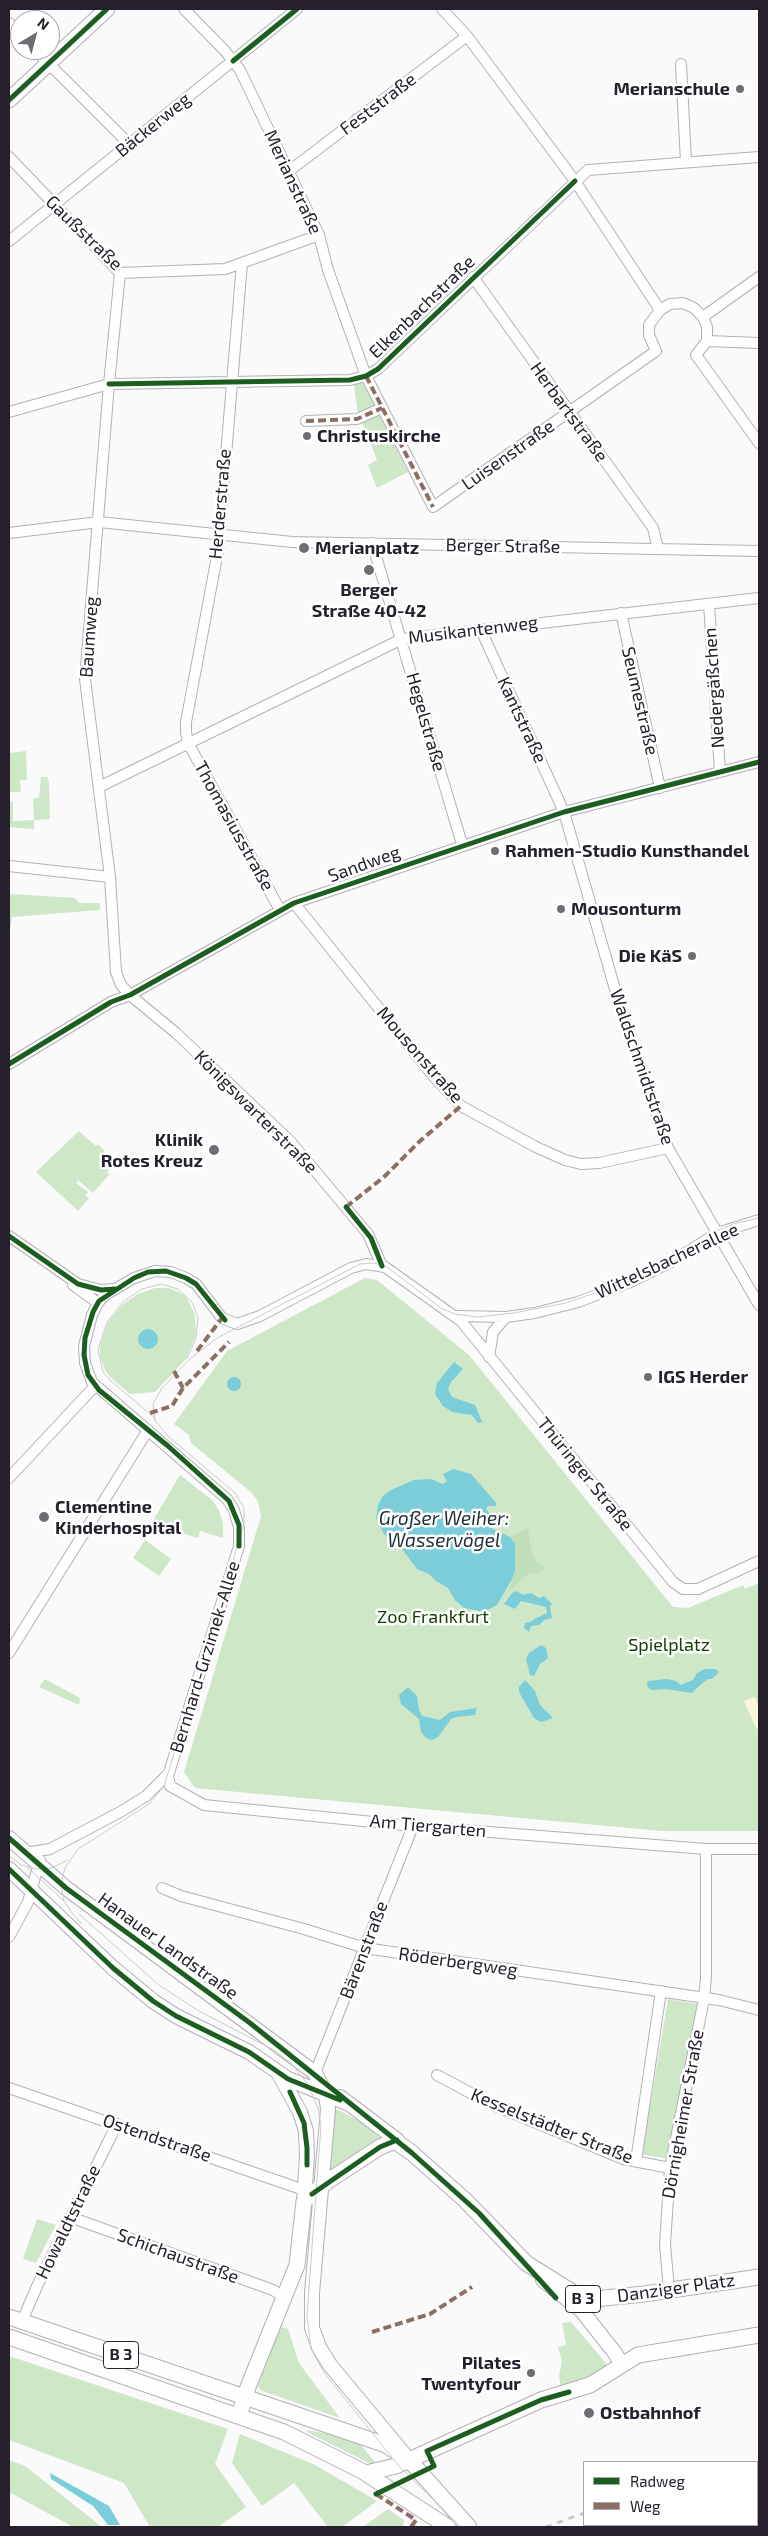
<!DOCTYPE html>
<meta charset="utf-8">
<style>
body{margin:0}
#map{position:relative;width:768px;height:2536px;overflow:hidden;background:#fafafa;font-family:"Exo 2",sans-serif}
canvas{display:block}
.frame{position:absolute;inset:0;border:10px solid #25202c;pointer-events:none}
.legend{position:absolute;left:583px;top:2461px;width:175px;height:65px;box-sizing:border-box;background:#fff;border:1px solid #a8a6ab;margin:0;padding:6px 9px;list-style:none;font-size:15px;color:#25202c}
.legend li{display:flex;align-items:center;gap:10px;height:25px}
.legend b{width:25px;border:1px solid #a8a6ab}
.north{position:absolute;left:10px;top:10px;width:50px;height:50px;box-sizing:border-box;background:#fff;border:1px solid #a8a6ab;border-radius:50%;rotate:37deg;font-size:14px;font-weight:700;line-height:20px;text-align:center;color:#25202c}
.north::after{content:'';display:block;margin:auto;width:18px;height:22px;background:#706c74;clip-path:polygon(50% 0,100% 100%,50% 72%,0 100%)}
</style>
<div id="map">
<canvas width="768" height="2536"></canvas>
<div class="frame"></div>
<ul class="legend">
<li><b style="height:6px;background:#1b5e20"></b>Radweg</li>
<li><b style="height:6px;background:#8d6e63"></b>Weg</li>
</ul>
<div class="north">N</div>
</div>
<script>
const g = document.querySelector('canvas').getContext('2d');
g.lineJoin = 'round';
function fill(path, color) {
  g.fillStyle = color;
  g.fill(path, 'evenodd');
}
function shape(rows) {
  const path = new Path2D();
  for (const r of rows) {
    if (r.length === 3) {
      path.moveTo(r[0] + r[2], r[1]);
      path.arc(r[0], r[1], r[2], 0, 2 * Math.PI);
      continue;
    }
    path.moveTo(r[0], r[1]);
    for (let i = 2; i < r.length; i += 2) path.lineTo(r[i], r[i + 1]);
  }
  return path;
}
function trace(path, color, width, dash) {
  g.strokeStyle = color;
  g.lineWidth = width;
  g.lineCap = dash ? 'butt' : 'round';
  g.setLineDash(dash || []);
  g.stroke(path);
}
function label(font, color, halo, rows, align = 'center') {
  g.font = font + ' "Exo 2",sans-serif';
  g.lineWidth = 5;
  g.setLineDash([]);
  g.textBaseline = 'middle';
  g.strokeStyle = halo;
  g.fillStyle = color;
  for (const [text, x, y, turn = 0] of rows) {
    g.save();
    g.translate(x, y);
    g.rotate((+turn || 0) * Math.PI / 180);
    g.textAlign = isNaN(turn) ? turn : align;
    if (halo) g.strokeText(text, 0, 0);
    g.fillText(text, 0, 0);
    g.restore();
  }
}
const green = shape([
 [364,381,377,408,358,415,354,385],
 [379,414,408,472,377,488,368,465,377,460,362,422],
 [26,751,27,780,20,780,21,792,9,792,9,753],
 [41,777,47,777,49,783,50,819,34,820,34,829,9,827,9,801,13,802,13,821,34,820,33,798,39,798],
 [10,894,75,898,79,903,100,903,100,910,12,917,9,937],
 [79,1131,96,1146,98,1144,115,1163,106,1173,110,1174,93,1193,78,1180,76,1183,88,1192,85,1196,89,1198,78,1211,36,1172],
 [365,1278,377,1280,469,1355,673,1607,688,1608,743,1585,745,1589,759,1583,759,1831,662,1831,195,1788,184,1772,261,1516,258,1502,252,1493,191,1443,189,1435,174,1424,227,1351],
 [155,1288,169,1288,183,1294,188,1300,195,1315,196,1335,186,1359,155,1392,130,1394,111,1378,105,1370,100,1357,100,1345,108,1322,122,1305,138,1294],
 [180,1475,212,1500,219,1510,223,1523,223,1538,200,1531,198,1538,151,1524],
 [145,1540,171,1559,159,1576,133,1558],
 [45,1679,80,1698,79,1705,39,1687],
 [668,1999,697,2004,668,2159,642,2154],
 [334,2108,361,2122,381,2139,325,2173],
 [37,2219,56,2225,36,2263,23,2259],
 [571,2322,605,2362,607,2366,603,2372,561,2390,559,2376,562,2362,558,2347,566,2345,562,2323],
 [278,2326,288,2329,299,2363,340,2418,260,2390,258,2385],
 [9,2356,228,2429,215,2464,246,2507,218,2527,150,2527,124,2483,9,2440],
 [308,2430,357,2440,377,2465,371,2464,307,2432],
 [240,2434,315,2465,377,2501,342,2527,328,2527,294,2483,262,2506,232,2463],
 [9,2460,25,2466,102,2527,73,2527,9,2492],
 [388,2509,404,2520,403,2527,363,2527]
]);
const forest = shape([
 [528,1528,531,1552,537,1563,545,1567,541,1572,528,1574,508,1592,515,1571,515,1544,510,1537]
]);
const sand = shape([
 [755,1697,759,1708,759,1730,756,1728,744,1701]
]);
const water = shape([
 [148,1339,10],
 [454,1362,463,1369,451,1382,448,1389,452,1397,475,1405,482,1422,478,1423,472,1415,452,1412,443,1406,435,1394,437,1383],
 [234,1384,7],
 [453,1469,471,1474,497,1504,495,1506,488,1506,486,1509,496,1520,489,1527,510,1537,515,1544,515,1571,512,1579,497,1605,484,1612,464,1608,455,1600,448,1588,436,1581,429,1574,417,1569,402,1549,384,1534,376,1519,378,1505,383,1496,391,1490,414,1480,431,1479,443,1484,447,1481,443,1474],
 [517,1591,523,1595,531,1593,539,1598,544,1596,552,1604,550,1607,552,1618,544,1620,539,1625,531,1626,529,1632,524,1628,525,1623,531,1622,534,1619,547,1613,546,1607,521,1601,515,1609,504,1604,512,1593],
 [541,1645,546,1648,548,1658,540,1664,534,1676,530,1675,526,1659,529,1653],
 [705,1669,715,1669,719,1672,712,1679,708,1679,700,1685,692,1693,666,1689,651,1690,647,1686,648,1681,667,1679,676,1681,680,1685,693,1680,697,1673],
 [525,1680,535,1691,540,1705,553,1718,541,1722,534,1718,519,1692,519,1687],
 [408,1687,417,1696,419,1710,422,1716,440,1720,450,1712,477,1708,475,1715,456,1717,451,1719,438,1737,432,1740,426,1738,421,1732,419,1719,401,1704,399,1695],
 [50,2473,109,2506,120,2525,108,2525,93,2506,51,2479]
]);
const street = shape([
 [184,9,225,51,240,70,319,235,328,270,366,376,433,507,656,351,649,335,649,325,660,310,670,304,683,303,694,308,703,317,707,327,707,341,696,355,759,443],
 [442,9,467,36,575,181,660,310],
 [9,23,20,35],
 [35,50,129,144],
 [681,64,686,162],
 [9,157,120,273,225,269,319,235],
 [289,171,467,36],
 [9,241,297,9],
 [242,263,218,551,186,722,186,732,188,743,280,910],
 [120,273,109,384,85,679,110,877,116,972,121,985,130,995,176,1033,291,1142,368,1234,382,1266],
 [473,277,653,528,658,549],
 [703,317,759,277],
 [707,341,759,343],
 [9,412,109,384,350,380,366,376,378,369,588,170,759,157],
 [306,421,357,419,382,408],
 [9,533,99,522,292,542,759,551],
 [372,543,462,844],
 [709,604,720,772],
 [621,613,660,788],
 [480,628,564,812,619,1003,668,1148,759,1305],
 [99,787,402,639,759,598],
 [9,866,110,877],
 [294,903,435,1078,461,1106,536,1147,565,1160,581,1164,599,1163,668,1148],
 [9,1064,111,1002,130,995,294,903,564,812,759,762],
 [9,1236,78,1284,101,1290,114,1289],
 [73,1285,98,1303],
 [456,1316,506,1317,535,1313,578,1302,628,1283,673,1261,717,1233,759,1220],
 [489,1357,493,1332,506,1317],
 [9,1478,95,1386],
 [759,1561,698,1589,683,1589,673,1582,461,1321,385,1267,366,1264,351,1268,260,1316,237,1324,222,1318,196,1284,186,1278,171,1272,155,1271,134,1278,105,1295,98,1303,92,1315,84,1346,85,1363,92,1382,227,1499,234,1510,239,1528,239,1546,168,1776,170,1786,204,1805,413,1826,706,1849,759,1849],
 [9,1653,148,1430],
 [25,1853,50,1849,122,1811,146,1796,169,1773],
 [162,1888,181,1896,304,1929,365,1948,719,2000,759,2010],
 [9,1937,28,1902,40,1860],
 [315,2073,413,1826],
 [437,2075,493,2105,611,2154,623,2159,670,2168],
 [9,2088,304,2190],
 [636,2161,661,1991],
 [70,2217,273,2290,284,2297],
 [669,2290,665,2244,670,2168,704,1999,706,1977,706,1849],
 [22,2321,38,2284,117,2124]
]);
const secondary = shape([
 [9,1838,66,1888,315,2073,326,2095,328,2109,312,2293,312,2328,319,2347,330,2365,404,2454],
 [9,1869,113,1968,153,2001,176,2016,249,2052,288,2079,347,2103],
 [279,2074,300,2112,306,2131,307,2156,304,2201],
 [340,2097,397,2140],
 [543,2280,581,2310,615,2353,622,2365]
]);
const primary = shape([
 [9,100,107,9],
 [9,2317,386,2445,410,2461,469,2527],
 [9,2337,284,2432,362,2471,448,2527],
 [239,2416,248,2387,297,2265,304,2201,328,2181,380,2147,395,2141,412,2153,465,2200,526,2263,585,2300,644,2294,759,2277],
 [366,2473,396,2466,541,2400,590,2385,638,2355,759,2335]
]);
const tram = shape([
 [9,104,110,9],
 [156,1419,111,1381,103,1372,98,1350,107,1322,123,1302,142,1289,161,1284,178,1289,192,1302,198,1318,196,1338,187,1359],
 [9,1856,21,1865,36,1869,51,1868,68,1860],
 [27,1867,64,1901],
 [79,1914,160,1986,199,2011,272,2049,290,2062,307,2083,318,2108,321,2126,307,2315,311,2349,323,2371,398,2465,461,2527],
 [82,1924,72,1913,64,1901,61,1884,65,1868,78,1849,149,1804,164,1786,244,1524,244,1508,235,1493,168,1436,155,1421,153,1404,162,1388,191,1358,217,1338,360,1264,374,1263,387,1267,441,1308,455,1314,478,1317,514,1313,566,1303,612,1287,672,1259,716,1231,733,1224,759,1218]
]);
const rail = shape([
 [757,2479,759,2478],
 [757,2496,759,2496],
 [546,2527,584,2513],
 [587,2527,597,2525]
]);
const quiet = shape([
 [366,376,433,507],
 [306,421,357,419,382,408],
 [346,1207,384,1177,420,1141,461,1106],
 [197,1351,222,1318],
 [174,1371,183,1388],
 [150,1413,172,1406,183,1388,229,1342],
 [372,2332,430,2314,472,2287],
 [376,2494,416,2520,411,2527]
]);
const cycleway = shape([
 [233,61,297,9],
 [9,100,107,9],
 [109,384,350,380,366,376,378,369,575,181],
 [9,1064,111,1002,130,995,294,903,564,812,759,762],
 [346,1207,371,1238,382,1266],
 [9,1236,78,1284,101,1290,115,1289],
 [225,1320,196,1284,186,1278,166,1271,148,1272,134,1278,99,1301,93,1312,85,1338,84,1355,88,1375,99,1390,168,1446,229,1501,239,1525,239,1546],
 [9,1838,66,1888,250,2023,412,2153,479,2213,556,2298],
 [9,1869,113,1968,153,2001,176,2016,249,2052,288,2079,340,2100],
 [290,2092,304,2123,307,2148,307,2165],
 [312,2194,380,2147,397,2140],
 [376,2494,434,2466,427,2451,541,2400,569,2392]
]);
const markers = [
 [740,89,5,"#706c74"],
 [307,436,5,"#706c74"],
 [304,548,6,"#706c74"],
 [369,570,6,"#706c74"],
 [495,851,5,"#706c74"],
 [561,909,5,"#706c74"],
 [692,956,5,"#706c74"],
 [214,1150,6,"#706c74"],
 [648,1377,5,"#706c74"],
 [44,1517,6,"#706c74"],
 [531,2373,5,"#706c74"],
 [589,2413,6,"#706c74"]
];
const shields = [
 [583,2299,35],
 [121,2355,35]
];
const shieldNames = [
 ["B 3",583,2299],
 ["B 3",121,2355]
];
const poiNames = [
 ["Merianschule",730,89,"right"],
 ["Christuskirche",317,436],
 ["Merianplatz",315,548],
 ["Berger",369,590,"center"],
 ["Straße 40-42",369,611,"center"],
 ["Rahmen-Studio Kunsthandel",505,851],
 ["Mousonturm",571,909],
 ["Die KäS",682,956,"right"],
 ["Klinik",203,1140,"right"],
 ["Rotes Kreuz",203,1161,"right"],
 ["IGS Herder",658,1377],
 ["Clementine",55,1507],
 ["Kinderhospital",55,1528],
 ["Pilates",521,2363,"right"],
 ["Twentyfour",521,2384,"right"],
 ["Ostbahnhof",600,2413]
];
const streetNames = [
 ["Feststraße",378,104,-37],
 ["Bäckerweg",153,125,-39],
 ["Merianstraße",293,182,65],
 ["Gaußstraße",84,233,44],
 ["Elkenbachstraße",422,307,-44],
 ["Herbartstraße",569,412,54],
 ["Luisenstraße",508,455,-35],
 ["Herderstraße",220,504,-85],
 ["Berger Straße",503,546,1],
 ["Musikantenweg",473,630,-7],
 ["Baumweg",89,637,-86],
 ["Nedergäßchen",714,688,-94],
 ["Seumestraße",640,701,77],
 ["Kantstraße",522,720,65],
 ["Hegelstraße",426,722,74],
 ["Thomasiusstraße",234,826,61],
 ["Sandweg",364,864,-20],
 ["Mousonstraße",420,1055,49],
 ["Waldschmidtstraße",642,1067,71],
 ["Königswarterstraße",256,1112,45],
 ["Wittelsbacherallee",667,1261,-25],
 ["Thüringer Straße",585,1474,51],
 ["Bernhard-Grzimek-Allee",205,1657,-73],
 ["Am Tiergarten",428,1826,5],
 ["Hanauer Landstraße",168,1946,36],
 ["Bärenstraße",364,1950,-69],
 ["Röderbergweg",458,1962,8],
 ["Dörnigheimer Straße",683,2114,-80],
 ["Kesselstädter Straße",552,2126,22],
 ["Ostendstraße",157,2138,19],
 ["Howaldtstraße",68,2222,-64],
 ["Schichaustraße",178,2256,20],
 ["Danziger Platz",676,2288,-8]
];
const parkNames = [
 ["Zoo Frankfurt",433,1617],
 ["Spielplatz",669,1645]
];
const waterNames = [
 ["Großer Weiher:",444,1519],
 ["Wasservögel",444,1541]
];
fill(green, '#cee7c7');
fill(forest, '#c1deba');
fill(sand, '#fbf5e0');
fill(water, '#7bcdda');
trace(street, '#b2b0b5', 12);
trace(secondary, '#b2b0b5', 16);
trace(primary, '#b2b0b5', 17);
trace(street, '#fefefe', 10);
trace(secondary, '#fefefe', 14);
trace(primary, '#fefefe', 15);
trace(tram, '#cccbcc', 1);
trace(rail, '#cccbcc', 3, [6, 6]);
trace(quiet, '#8d6e63', 4, [8, 4]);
trace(cycleway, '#1b5e20', 5);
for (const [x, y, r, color] of markers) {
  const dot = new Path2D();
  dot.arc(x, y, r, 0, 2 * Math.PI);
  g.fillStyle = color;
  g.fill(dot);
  trace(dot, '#fff', 2);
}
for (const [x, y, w] of shields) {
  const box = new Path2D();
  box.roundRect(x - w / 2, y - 13.5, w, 27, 4);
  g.fillStyle = '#fff';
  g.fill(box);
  trace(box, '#25202c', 1);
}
label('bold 16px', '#25202c', null, shieldNames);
label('bold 18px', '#25202c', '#fff', poiNames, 'left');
label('18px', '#25202c', '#fff', streetNames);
label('18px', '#140', '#fff', parkNames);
label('italic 19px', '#1c3034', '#fff', waterNames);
</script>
